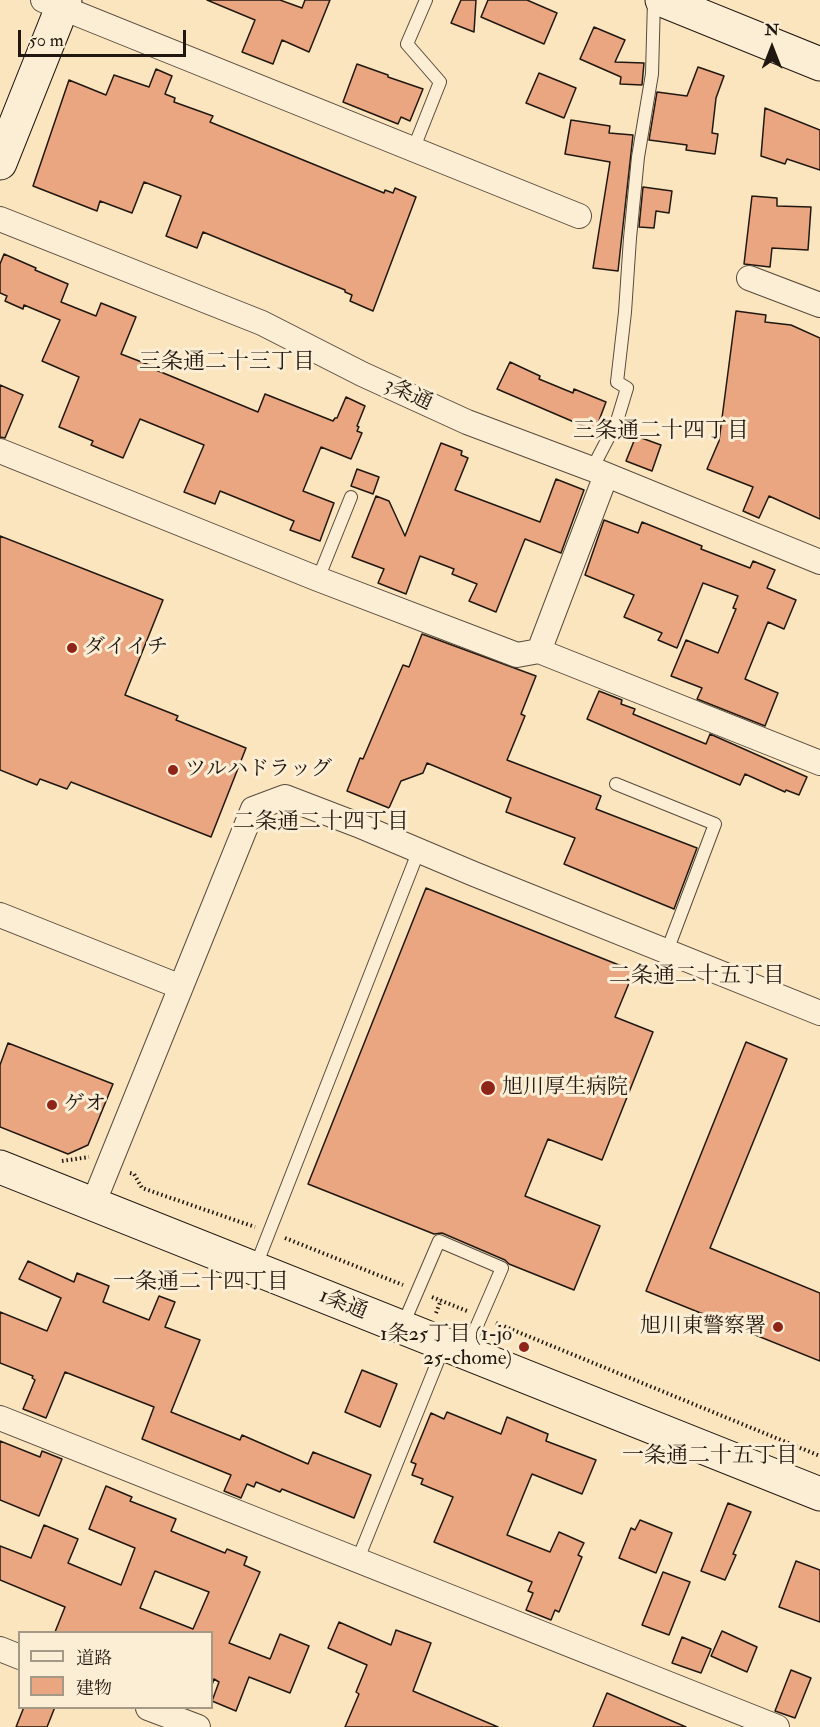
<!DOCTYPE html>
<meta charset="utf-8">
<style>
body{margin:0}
#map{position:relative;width:820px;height:1727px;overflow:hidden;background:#fbe5bf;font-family:"IM FELL Double Pica","Noto Serif JP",serif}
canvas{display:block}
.legend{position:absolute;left:18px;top:1631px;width:195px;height:78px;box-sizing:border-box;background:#fceed5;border:2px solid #a49886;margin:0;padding:8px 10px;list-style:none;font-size:18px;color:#201810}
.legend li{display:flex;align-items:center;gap:12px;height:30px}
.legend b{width:30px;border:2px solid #a49886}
.north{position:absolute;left:742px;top:18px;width:60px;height:60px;-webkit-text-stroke:4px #fceed5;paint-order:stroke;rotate:0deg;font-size:16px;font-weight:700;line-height:24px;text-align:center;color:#201810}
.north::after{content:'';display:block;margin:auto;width:21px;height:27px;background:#201810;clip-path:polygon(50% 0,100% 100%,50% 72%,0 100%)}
.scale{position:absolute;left:18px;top:30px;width:168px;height:27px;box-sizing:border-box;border:3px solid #201810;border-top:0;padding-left:8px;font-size:18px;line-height:21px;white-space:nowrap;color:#201810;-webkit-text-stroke:4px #fceed5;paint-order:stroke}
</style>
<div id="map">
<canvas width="820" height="1727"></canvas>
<ul class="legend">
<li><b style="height:8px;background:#fceed5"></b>道路</li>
<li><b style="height:16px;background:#eaa581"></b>建物</li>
</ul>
<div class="north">N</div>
<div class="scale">50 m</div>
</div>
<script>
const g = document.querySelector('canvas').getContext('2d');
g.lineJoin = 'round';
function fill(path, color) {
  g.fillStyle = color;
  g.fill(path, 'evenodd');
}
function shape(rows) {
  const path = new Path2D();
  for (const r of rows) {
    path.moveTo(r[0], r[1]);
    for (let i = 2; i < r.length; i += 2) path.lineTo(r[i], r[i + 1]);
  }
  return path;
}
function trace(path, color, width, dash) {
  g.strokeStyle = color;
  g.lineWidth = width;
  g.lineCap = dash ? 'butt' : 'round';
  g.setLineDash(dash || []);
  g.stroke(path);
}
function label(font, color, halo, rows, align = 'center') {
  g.font = font + ' "IM FELL Double Pica","Noto Serif JP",serif';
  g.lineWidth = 6;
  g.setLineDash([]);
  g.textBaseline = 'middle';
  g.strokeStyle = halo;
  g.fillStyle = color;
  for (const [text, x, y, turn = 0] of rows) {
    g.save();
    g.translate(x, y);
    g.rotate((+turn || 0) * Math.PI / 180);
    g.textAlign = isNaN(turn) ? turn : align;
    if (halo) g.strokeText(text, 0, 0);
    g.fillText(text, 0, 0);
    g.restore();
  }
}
const building = shape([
 [207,0,280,0,302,8,305,0,330,0,309,52,282,40,273,64,242,52,255,20,207,0],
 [461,0,476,0,474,32,451,23,461,0],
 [488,0,527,0,557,13,544,44,481,17,488,0],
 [594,27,625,40,615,62,644,63,642,85,620,84,621,77,580,59,594,27],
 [357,64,388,75,388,77,423,89,410,121,401,117,398,124,343,102,357,64],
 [698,67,724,76,716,98,712,133,718,134,715,154,686,150,687,145,649,140,657,92,687,96,698,67],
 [156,69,172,76,165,94,175,98,174,102,213,116,210,122,384,193,385,190,393,193,395,188,416,197,373,311,350,301,352,295,345,292,345,290,203,232,197,248,166,236,181,196,144,182,132,213,100,201,97,211,33,186,69,80,106,95,114,75,149,87,156,69],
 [539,73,576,88,564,118,526,103,539,73],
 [765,108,820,130,820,170,787,159,785,164,761,156,765,108],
 [571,120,610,126,609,133,633,135,618,271,593,268,610,162,565,154,571,120],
 [643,187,672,191,669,213,656,211,654,228,639,227,643,187],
 [752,196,777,198,777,206,811,207,808,250,772,248,770,267,744,264,752,196],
 [4,254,36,268,35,270,68,284,61,302,96,316,101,303,136,317,121,354,157,368,156,370,258,412,265,394,333,421,335,418,337,418,346,397,365,406,357,426,359,427,357,431,362,433,351,459,321,447,303,491,334,503,320,541,290,530,294,521,220,491,215,504,184,492,204,445,140,419,123,458,91,445,93,441,59,427,79,377,42,361,60,320,24,305,23,309,5,301,7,296,0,293,0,264,4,254],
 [736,311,766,315,765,322,791,325,820,338,820,519,769,496,759,518,743,511,753,487,707,469,719,441,736,311],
 [510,362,540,376,539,379,573,393,574,389,606,402,595,431,497,389,510,362],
 [0,385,23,395,5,438,0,437,0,385],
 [636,436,661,445,652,471,626,461,636,436],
 [441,443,462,451,461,455,468,458,455,490,540,522,556,479,584,490,561,553,525,539,496,612,469,601,477,584,452,574,454,569,420,556,406,594,378,583,384,569,352,557,376,496,389,501,405,536,441,443],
 [357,469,379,477,373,494,351,486,357,469],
 [604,520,638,533,642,522,702,546,701,549,750,568,753,561,775,570,767,588,796,600,784,629,768,622,745,679,778,693,765,726,697,699,702,688,671,676,686,640,718,653,736,609,733,608,738,596,703,583,677,648,658,640,662,633,624,617,634,595,585,575,604,520],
 [0,536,163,600,125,695,178,716,176,720,246,748,211,837,71,782,67,789,40,779,37,785,0,770,0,536],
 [422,634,536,676,521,714,525,716,507,760,601,796,596,809,697,848,674,909,564,864,575,838,506,812,511,798,427,763,423,773,401,781,389,808,347,791,360,758,363,759,403,665,409,667,422,634],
 [599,691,622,700,621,704,635,709,633,714,706,744,710,734,807,777,799,795,786,790,785,792,745,774,740,785,587,719,599,691],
 [426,888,634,971,615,1017,653,1032,602,1160,548,1139,525,1196,600,1226,574,1290,509,1264,505,1260,442,1233,434,1234,308,1184,426,888],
 [746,1042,787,1059,710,1248,820,1293,820,1361,646,1291,746,1042],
 [8,1043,113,1084,88,1145,68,1154,0,1127,0,1065,8,1043],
 [28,1261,74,1282,77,1273,109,1286,103,1302,149,1320,159,1296,175,1302,165,1327,200,1340,171,1412,240,1440,242,1435,308,1464,313,1452,371,1475,354,1518,282,1489,280,1492,256,1482,254,1487,247,1484,241,1498,224,1491,231,1475,142,1439,154,1407,65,1372,46,1418,23,1409,35,1380,32,1378,33,1376,0,1363,0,1312,47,1331,61,1298,19,1279,28,1261],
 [362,1370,397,1384,380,1427,345,1412,362,1370],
 [447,1412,501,1434,507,1417,548,1434,546,1441,596,1460,582,1494,532,1474,507,1535,550,1552,559,1532,584,1543,578,1555,582,1557,559,1612,555,1610,551,1620,526,1610,533,1593,528,1591,532,1582,434,1542,453,1497,421,1484,423,1479,412,1475,416,1464,411,1462,431,1413,444,1419,447,1412],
 [0,1441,40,1457,42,1451,62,1459,39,1516,0,1500,0,1441],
 [106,1486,132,1497,130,1501,176,1519,171,1531,225,1553,227,1549,247,1557,244,1565,260,1572,229,1643,270,1659,280,1634,309,1646,290,1693,249,1677,236,1711,212,1701,219,1682,214,1679,212,1685,212,1632,55,1632,65,1607,0,1580,0,1546,31,1558,44,1525,78,1539,68,1563,121,1585,135,1548,89,1529,106,1486],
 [155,1571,209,1592,193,1629,140,1608,155,1571],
 [728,1503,751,1512,733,1554,736,1555,725,1580,701,1571,728,1503],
 [640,1520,672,1533,656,1573,619,1558,631,1528,635,1530,640,1520],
 [796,1561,820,1570,820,1622,779,1607,796,1561],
 [663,1572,690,1582,669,1635,642,1625,663,1572],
 [339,1622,391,1645,396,1630,431,1643,413,1691,498,1727,345,1727,359,1694,356,1692,367,1665,328,1648,339,1622],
 [722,1631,757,1647,747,1672,711,1656,722,1631],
 [682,1637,711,1649,701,1673,672,1663,682,1637],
 [791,1670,811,1678,795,1718,775,1711,791,1670],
 [607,1693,686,1727,593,1727,607,1693],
 [24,1707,55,1707,47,1727,16,1727,24,1707]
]);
const path = shape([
 [62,1161,89,1157],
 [130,1173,134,1174,142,1188,255,1227],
 [285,1238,403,1285],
 [432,1297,467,1311],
 [436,1313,441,1300],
 [496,1323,820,1456]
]);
const lane = shape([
 [413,150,440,82,407,44,426,0],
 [592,469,617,421,627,388,617,382,625,312,630,238,638,157,652,74,654,0],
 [318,579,351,497],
 [616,784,715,824,667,951],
 [255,1268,419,850],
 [402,1327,439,1241,502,1268,466,1351],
 [358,1559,444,1346]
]);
const street = shape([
 [43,0,579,216],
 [0,219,262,323,362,374,467,422,592,469,820,562],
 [749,278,820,305],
 [0,451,318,579,517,655,539,651,820,763],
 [539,651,606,475],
 [0,915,181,987],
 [93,1204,253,809,285,797,358,825,474,874,820,1013],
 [0,1418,777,1727],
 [0,1649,20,1657],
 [148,1708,198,1727]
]);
const secondary = shape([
 [662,0,820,64],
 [0,163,65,0],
 [0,1167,820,1494]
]);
const markers = [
 [72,648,6,"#8f2418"],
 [173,770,6,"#8f2418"],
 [488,1088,8,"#8f2418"],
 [52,1105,6,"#8f2418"],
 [778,1327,6,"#8f2418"],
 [524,1347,6,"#8f2418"]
];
const streetNames = [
 ["3条通",408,395,25],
 ["1条通",343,1305,22]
];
const poiNames = [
 ["ダイイチ",84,648],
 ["ツルハドラッグ",185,770],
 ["旭川厚生病院",502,1088],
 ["ゲオ",64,1105],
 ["旭川東警察署",766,1327,"right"],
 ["1条25丁目 (1-jo",512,1335,"right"],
 ["25-chome)",512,1359,"right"]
];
const neighbourhoodNames = [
 ["三条通二十三丁目",227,363],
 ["三条通二十四丁目",661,432],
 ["二条通二十四丁目",321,823],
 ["二条通二十五丁目",697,977],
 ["一条通二十四丁目",201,1283],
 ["一条通二十五丁目",710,1457]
];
fill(building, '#eaa581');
trace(building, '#201810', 1.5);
trace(lane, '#574b3c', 14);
trace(street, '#574b3c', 26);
trace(secondary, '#201810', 35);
trace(path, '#201810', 4, [1.5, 3]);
trace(lane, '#fceed5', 12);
trace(street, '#fceed5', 24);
trace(secondary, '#fceed5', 33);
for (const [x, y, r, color] of markers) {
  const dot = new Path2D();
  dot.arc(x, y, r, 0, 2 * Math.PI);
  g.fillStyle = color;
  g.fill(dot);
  trace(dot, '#fceed5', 2);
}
label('21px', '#201810', '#fceed5', streetNames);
label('21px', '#201810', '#fceed5', poiNames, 'left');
label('22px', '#201810', '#fceed5', neighbourhoodNames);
</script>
